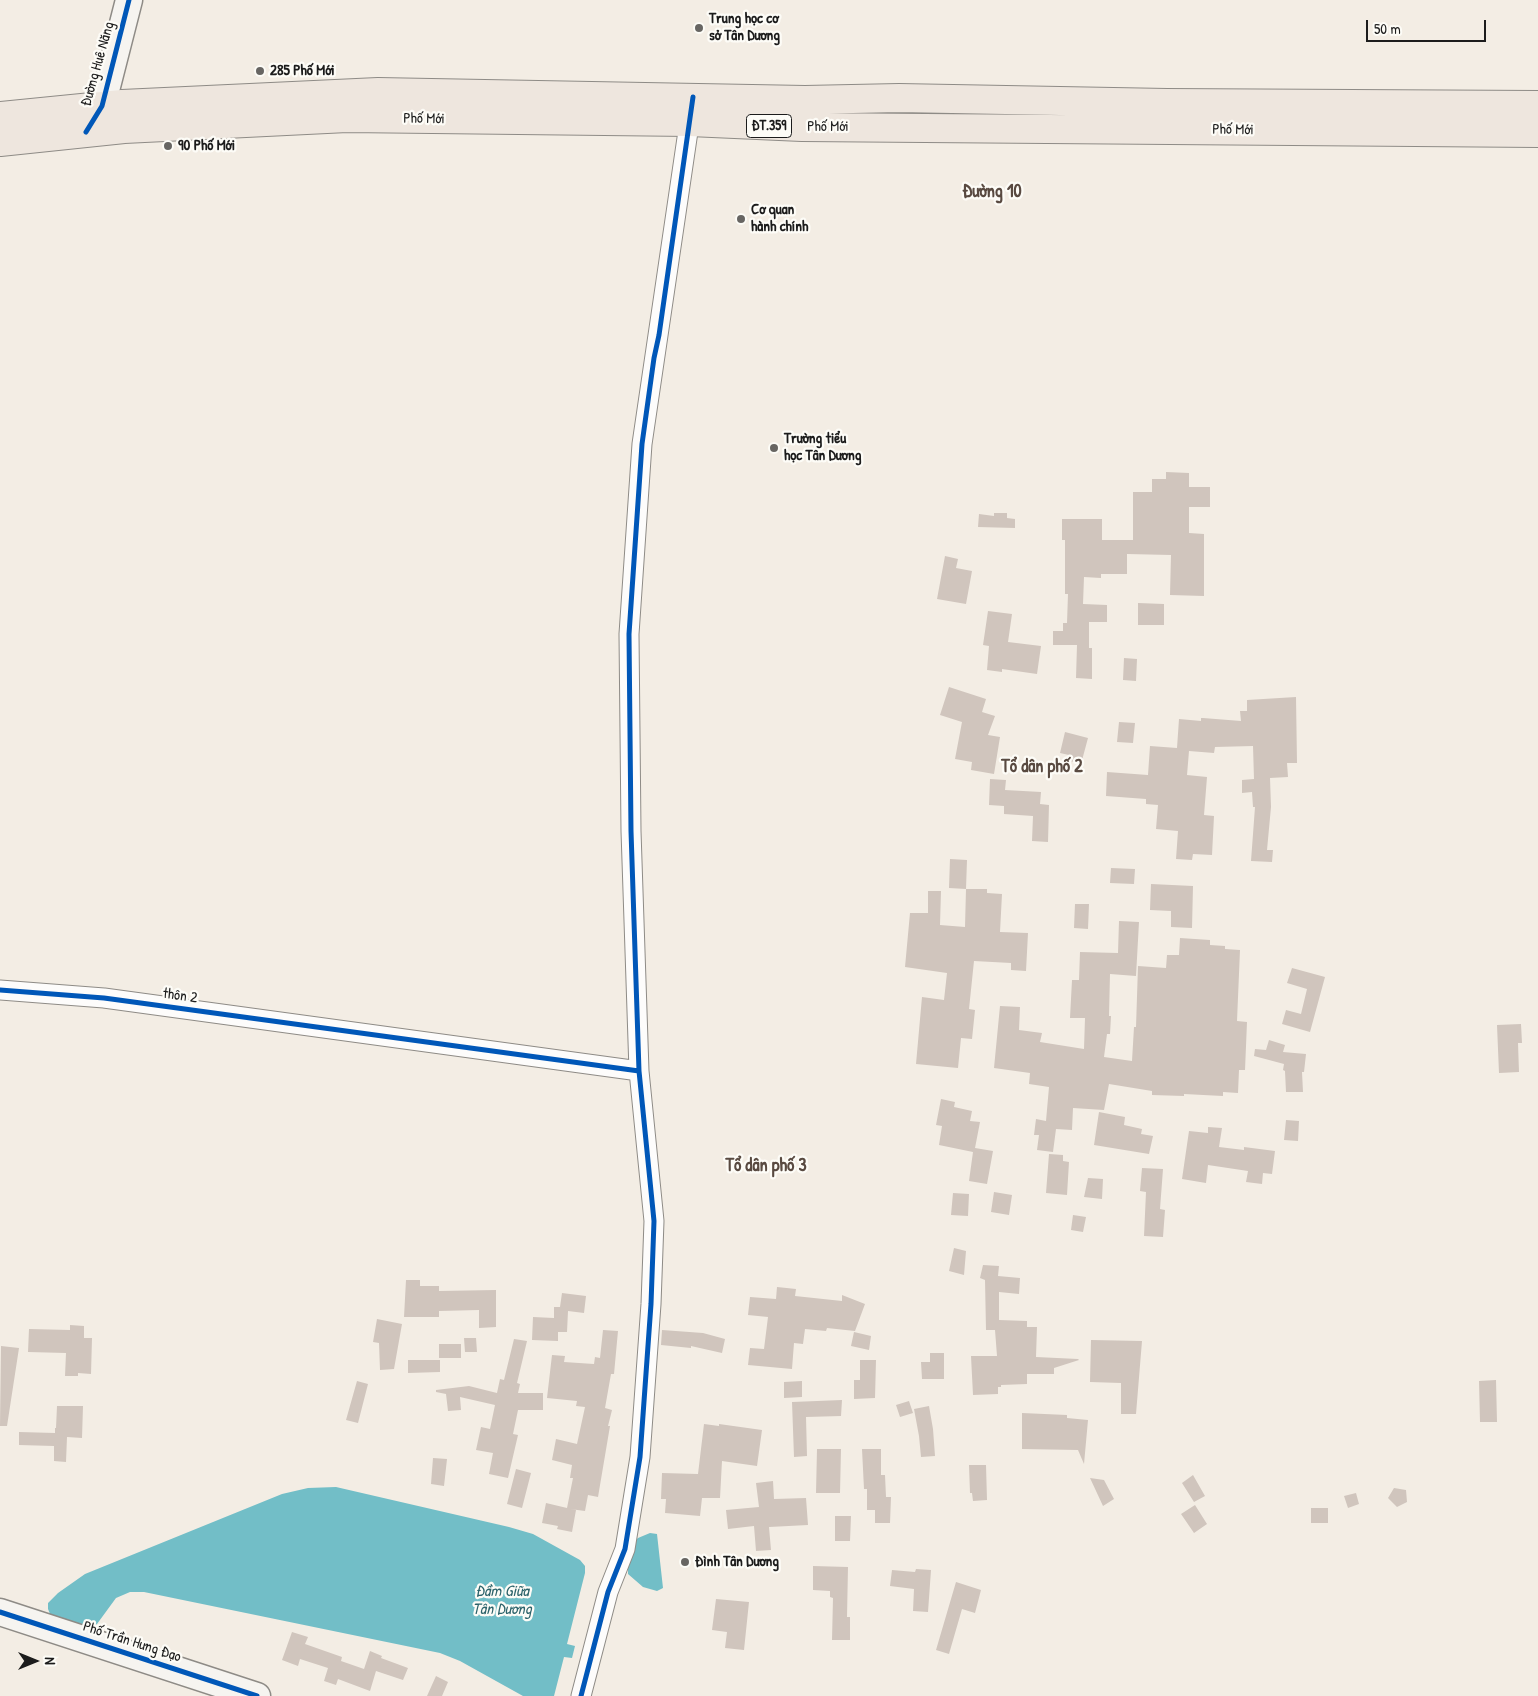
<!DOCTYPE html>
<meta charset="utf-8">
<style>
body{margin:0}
#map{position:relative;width:1538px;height:1696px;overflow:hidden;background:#f3ede4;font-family:"Patrick Hand",sans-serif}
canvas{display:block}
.north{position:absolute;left:10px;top:1636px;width:50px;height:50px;-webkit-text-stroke:4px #fdfcf7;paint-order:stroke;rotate:90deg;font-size:14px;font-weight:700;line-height:20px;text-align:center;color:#1c1c1c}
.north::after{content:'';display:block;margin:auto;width:18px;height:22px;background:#1c1c1c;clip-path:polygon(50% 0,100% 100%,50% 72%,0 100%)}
.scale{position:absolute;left:1366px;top:20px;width:120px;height:22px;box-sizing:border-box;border:2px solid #1c1c1c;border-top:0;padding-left:6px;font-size:15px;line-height:18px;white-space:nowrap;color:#1c1c1c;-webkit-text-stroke:4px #fdfcf7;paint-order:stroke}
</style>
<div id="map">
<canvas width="1538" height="1696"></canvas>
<div class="north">N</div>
<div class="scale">50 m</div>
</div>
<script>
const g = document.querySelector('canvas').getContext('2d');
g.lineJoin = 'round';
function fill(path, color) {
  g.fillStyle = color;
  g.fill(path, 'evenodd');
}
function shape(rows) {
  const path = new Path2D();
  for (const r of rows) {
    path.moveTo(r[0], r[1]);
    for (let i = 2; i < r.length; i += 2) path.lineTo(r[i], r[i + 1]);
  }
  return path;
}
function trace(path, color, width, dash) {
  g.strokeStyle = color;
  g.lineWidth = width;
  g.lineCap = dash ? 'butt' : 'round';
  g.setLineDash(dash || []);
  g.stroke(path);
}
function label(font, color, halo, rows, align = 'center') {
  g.font = font + ' "Patrick Hand",sans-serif';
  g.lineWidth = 4.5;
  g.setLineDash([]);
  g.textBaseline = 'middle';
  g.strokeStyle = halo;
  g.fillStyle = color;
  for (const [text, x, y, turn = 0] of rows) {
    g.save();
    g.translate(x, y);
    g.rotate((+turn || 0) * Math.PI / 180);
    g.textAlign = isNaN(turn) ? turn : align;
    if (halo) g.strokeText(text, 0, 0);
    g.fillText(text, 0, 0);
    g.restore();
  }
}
const water = shape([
 [336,1487,509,1527,533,1534,580,1560,585,1566,585,1573,567,1644,575,1646,572,1658,564,1657,554,1696,523,1696,460,1661,440,1653,144,1592,130,1592,116,1598,97,1624,91,1627,83,1627,50,1614,48,1609,48,1603,58,1593,85,1574,282,1494,308,1488],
 [650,1533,657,1534,663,1588,657,1591,643,1587,628,1574,628,1559,630,1546,638,1538]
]);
const building = shape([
 [1166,472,1189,473,1189,487,1210,487,1210,507,1189,507,1189,533,1204,534,1204,596,1170,595,1171,555,1127,554,1127,574,1101,574,1101,578,1084,577,1083,604,1107,605,1107,622,1089,622,1089,648,1092,648,1092,679,1076,678,1077,645,1053,645,1053,631,1063,631,1063,623,1067,623,1068,594,1065,594,1065,540,1062,540,1062,519,1102,519,1102,540,1133,540,1133,492,1152,492,1152,479,1166,479],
 [994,513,1007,513,1007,518,1015,519,1015,528,978,527,979,514,994,516],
 [945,556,958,559,956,568,972,571,966,604,937,599],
 [1138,603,1164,604,1164,625,1138,625],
 [988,611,1012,614,1008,642,1041,646,1037,674,1002,669,1002,672,987,670,989,646,983,645],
 [1124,658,1137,659,1136,681,1123,680],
 [949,687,986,699,982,712,995,716,988,735,1000,737,994,774,971,770,972,762,955,759,962,722,940,715],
 [1296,697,1297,763,1287,763,1288,777,1270,778,1271,807,1267,850,1273,850,1272,862,1251,861,1255,807,1253,807,1252,792,1242,793,1242,780,1254,779,1253,746,1215,747,1214,753,1189,751,1187,775,1207,777,1204,815,1214,816,1212,855,1193,854,1192,860,1176,859,1178,831,1156,829,1158,805,1146,804,1146,799,1106,796,1107,772,1148,775,1150,746,1177,748,1179,719,1201,721,1201,718,1203,718,1241,721,1240,711,1247,711,1247,700],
 [1119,722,1135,723,1133,743,1117,742],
 [1065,732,1088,738,1081,764,1067,760,1069,755,1060,753],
 [990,779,1006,780,1005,790,1041,792,1040,804,1049,805,1048,842,1032,841,1033,816,1004,814,1004,806,989,805],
 [950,859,967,860,966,889,949,888],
 [1111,868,1135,869,1134,884,1110,883],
 [1151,884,1193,886,1192,928,1171,927,1171,911,1150,910],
 [966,889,987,889,987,893,1002,894,1000,932,1028,933,1026,971,1011,970,1011,963,974,961,969,1009,975,1010,972,1039,961,1038,958,1068,916,1064,922,997,944,1000,947,973,905,967,910,913,928,913,928,891,941,891,940,925,965,927],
 [1075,904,1089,904,1088,929,1074,928],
 [1119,921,1139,922,1136,976,1110,974,1109,1016,1111,1016,1110,1034,1107,1034,1104,1057,1132,1061,1134,1027,1136,1027,1138,966,1166,968,1167,955,1179,955,1180,938,1210,940,1210,945,1225,946,1225,949,1240,950,1237,1021,1247,1022,1245,1070,1239,1070,1238,1093,1223,1092,1223,1096,1184,1094,1184,1096,1152,1095,1152,1091,1109,1084,1104,1110,1073,1108,1072,1130,1056,1129,1053,1152,1037,1150,1039,1135,1034,1135,1036,1119,1046,1121,1049,1087,1029,1084,1030,1073,994,1068,1000,1006,1020,1007,1019,1030,1042,1033,1040,1042,1084,1049,1085,1018,1070,1018,1072,980,1079,980,1080,952,1118,953],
 [1292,968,1325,977,1310,1032,1282,1024,1286,1010,1301,1014,1307,989,1287,983],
 [1521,1024,1522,1043,1518,1043,1519,1072,1499,1073,1497,1025],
 [1269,1040,1285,1045,1283,1052,1306,1054,1304,1072,1302,1072,1303,1092,1286,1092,1285,1071,1283,1070,1284,1064,1254,1056,1255,1049,1266,1050],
 [941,1099,955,1102,954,1107,972,1111,970,1121,980,1122,975,1148,993,1151,987,1184,969,1181,973,1152,939,1145,942,1126,936,1125],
 [1099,1112,1125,1117,1124,1125,1142,1129,1141,1134,1153,1136,1149,1154,1094,1145],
 [1286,1120,1299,1121,1298,1141,1284,1140],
 [1208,1127,1222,1128,1219,1147,1244,1150,1244,1147,1275,1151,1272,1174,1263,1173,1262,1184,1246,1182,1248,1171,1208,1165,1206,1183,1182,1179,1189,1131,1208,1133],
 [1049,1154,1063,1155,1063,1161,1069,1162,1067,1195,1046,1193],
 [1142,1168,1163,1169,1160,1209,1165,1210,1163,1237,1144,1236,1146,1192,1140,1191],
 [1088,1178,1103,1179,1102,1199,1084,1197],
 [994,1192,1012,1195,1009,1215,991,1212],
 [953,1193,969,1194,968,1216,951,1215],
 [1073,1215,1086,1217,1083,1232,1071,1230],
 [954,1248,966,1251,964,1275,949,1271],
 [983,1265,999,1266,998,1276,1020,1278,1019,1294,999,1292,999,1320,1027,1321,1027,1327,1037,1327,1036,1357,1078,1359,1079,1360,1054,1368,1054,1374,1027,1374,1027,1384,1001,1385,1001,1387,998,1387,998,1394,973,1395,971,1356,997,1356,995,1330,986,1330,985,1280,980,1278],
 [406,1280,420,1280,420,1286,439,1286,439,1291,496,1290,496,1327,479,1328,479,1310,439,1311,439,1317,404,1317],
 [777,1287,796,1289,795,1296,842,1301,842,1295,865,1304,855,1331,827,1328,826,1331,805,1329,803,1344,794,1343,792,1369,748,1365,750,1348,764,1349,768,1317,748,1315,750,1297,776,1299],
 [562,1293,586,1296,584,1313,568,1311,567,1332,558,1332,558,1341,532,1340,533,1317,554,1318,554,1307,560,1307],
 [377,1319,402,1324,394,1369,380,1370,379,1343,373,1342],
 [70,1325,84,1326,84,1338,92,1338,91,1374,78,1373,78,1376,65,1376,66,1353,28,1352,29,1329,70,1330],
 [603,1330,618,1331,614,1374,611,1374,605,1408,612,1410,608,1426,610,1426,598,1497,588,1495,585,1511,570,1509,576,1510,572,1532,557,1529,558,1526,542,1523,546,1503,567,1508,573,1478,570,1478,572,1465,552,1460,556,1439,577,1444,585,1407,576,1406,577,1401,547,1398,552,1355,565,1356,564,1362,594,1364,595,1357,600,1358],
 [662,1330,703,1333,725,1339,722,1353,691,1346,691,1348,661,1345],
 [854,1332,871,1336,869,1350,851,1346],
 [464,1338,476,1338,477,1352,465,1352],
 [514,1339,527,1341,517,1383,520,1384,518,1393,543,1393,543,1410,518,1410,513,1434,518,1435,508,1478,489,1474,493,1453,476,1450,481,1427,490,1429,495,1405,460,1397,461,1410,448,1411,446,1394,436,1392,436,1390,469,1386,497,1393,500,1379,504,1380],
 [1091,1340,1142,1341,1136,1414,1121,1414,1121,1383,1090,1382],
 [439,1344,461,1344,461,1358,439,1358],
 [1,1346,19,1348,7,1426,0,1426],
 [930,1353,944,1353,944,1379,922,1379,921,1362,930,1362],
 [408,1360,440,1360,440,1372,408,1373],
 [860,1360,876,1360,875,1398,854,1399,854,1380,860,1380],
 [1496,1380,1497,1422,1480,1422,1479,1381],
 [357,1381,368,1384,358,1423,346,1420],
 [802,1381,802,1397,784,1398,784,1382],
 [842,1400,841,1416,806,1417,807,1456,794,1457,792,1402],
 [909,1401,913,1413,900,1417,896,1405],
 [57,1406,83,1406,82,1438,67,1437,66,1462,54,1461,54,1446,19,1445,19,1432,55,1433,55,1428,56,1428],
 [929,1406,933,1429,935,1456,921,1457,919,1436,914,1409],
 [1022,1413,1067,1415,1067,1418,1088,1420,1084,1464,1078,1450,1022,1449],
 [704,1424,719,1426,719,1424,762,1430,757,1466,722,1461,720,1498,702,1498,700,1516,665,1513,666,1499,661,1499,662,1473,698,1474],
 [817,1449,841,1449,840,1493,816,1493],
 [862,1449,881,1449,881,1475,885,1475,886,1497,891,1497,890,1523,875,1523,875,1510,867,1510,867,1489,864,1489],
 [433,1458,447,1459,444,1486,431,1484],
 [969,1465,986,1465,987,1500,973,1501,972,1493,970,1493],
 [516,1469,531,1473,522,1508,507,1504],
 [1193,1475,1205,1496,1194,1502,1182,1483],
 [1090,1478,1104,1480,1114,1499,1103,1506],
 [773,1481,774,1499,806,1498,808,1525,769,1527,771,1550,756,1551,754,1526,728,1529,726,1510,759,1507,756,1483],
 [1394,1488,1406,1490,1407,1502,1397,1507,1388,1498],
 [1356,1493,1359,1504,1348,1508,1344,1496],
 [1195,1505,1207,1524,1194,1533,1181,1514],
 [1311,1508,1328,1508,1328,1523,1311,1523],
 [835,1516,851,1516,850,1541,835,1541],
 [813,1566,848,1567,847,1617,850,1617,850,1640,832,1640,833,1598,830,1597,830,1591,813,1590],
 [916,1569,931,1570,928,1612,913,1611,914,1589,890,1586,892,1570,915,1572],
 [956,1582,981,1590,975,1613,962,1609,949,1654,936,1650],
 [716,1599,749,1602,744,1650,725,1648,727,1632,712,1630],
 [292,1632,308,1637,305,1644,342,1657,341,1661,364,1669,370,1651,382,1656,381,1658,408,1668,403,1680,376,1671,370,1691,338,1679,336,1685,324,1681,328,1668,300,1659,298,1666,282,1660],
 [436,1676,448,1682,442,1696,427,1696]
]);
const street = shape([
 [0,990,104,998,639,1071],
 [581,1696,608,1592,625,1549,640,1457,651,1304,654,1221,639,1071,631,831,629,634,642,444,691,111]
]);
const secondary = shape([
 [92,123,102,106,129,0],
 [0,1612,257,1696]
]);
const primary = shape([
 [0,116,122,104,378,92,805,100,899,98,1167,103,1538,105],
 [0,142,124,129,347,118,690,122,802,127,1538,133]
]);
const cycleway = shape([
 [86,132,102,106,129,0],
 [0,990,104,998,639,1071],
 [0,1612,257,1696],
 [581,1696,608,1592,625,1549,640,1457,651,1304,654,1221,639,1071,631,831,629,634,642,444,654,358,659,335,693,97]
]);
const markers = [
 [699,28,5,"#676562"],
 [260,71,5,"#676562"],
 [168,146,5,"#676562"],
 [741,219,5,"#676562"],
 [774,448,5,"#676562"],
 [685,1562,5,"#676562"]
];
const shields = [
 [769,126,45]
];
const shieldNames = [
 ["ĐT.359",769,126]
];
const poiNames = [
 ["Trung học cơ",709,19],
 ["sở Tân Dương",709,36],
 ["285 Phố Mới",270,71],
 ["90 Phố Mới",178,146],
 ["Cơ quan",751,210],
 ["hành chính",751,227],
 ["Trường tiểu",784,439],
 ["học Tân Dương",784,456],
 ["Đình Tân Dương",695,1562]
];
const streetNames = [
 ["Đường Huê Năng",98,64,-74],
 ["Phố Mới",424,119,1],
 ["Phố Mới",828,127],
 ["Phố Mới",1233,130,1],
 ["thôn 2",180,996,8],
 ["Phố Trần Hưng Đạo",132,1642,18]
];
const waterNames = [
 ["Đầm Giữa",502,1592],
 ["Tân Dương",502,1610]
];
const quarterNames = [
 ["Đường 10",992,192],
 ["Tổ dân phố 2",1042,767],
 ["Tổ dân phố 3",766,1166]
];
fill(water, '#72bec7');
fill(building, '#d0c5bd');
trace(street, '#8e8b86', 21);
trace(secondary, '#8e8b86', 29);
trace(primary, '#8e8b86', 30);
trace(street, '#fdfcfb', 19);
trace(secondary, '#f6f4f0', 26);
trace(primary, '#eee6de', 28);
trace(cycleway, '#0057b8', 5);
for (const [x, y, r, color] of markers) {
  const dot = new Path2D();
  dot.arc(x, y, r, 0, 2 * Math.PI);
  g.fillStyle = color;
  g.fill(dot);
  trace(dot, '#fdfcf7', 2);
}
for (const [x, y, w] of shields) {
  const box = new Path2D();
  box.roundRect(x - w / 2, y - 11.5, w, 23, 4);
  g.fillStyle = '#fdfcf7';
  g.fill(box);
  trace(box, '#1c1c1c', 1);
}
label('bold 14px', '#1c1c1c', null, shieldNames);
label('bold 15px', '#1c1c1c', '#fdfcf7', poiNames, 'left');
label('15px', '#1c1c1c', '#fdfcf7', streetNames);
label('italic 16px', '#2c636b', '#fdfcf7', waterNames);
label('bold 18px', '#594a41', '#fdfcf7', quarterNames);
</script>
